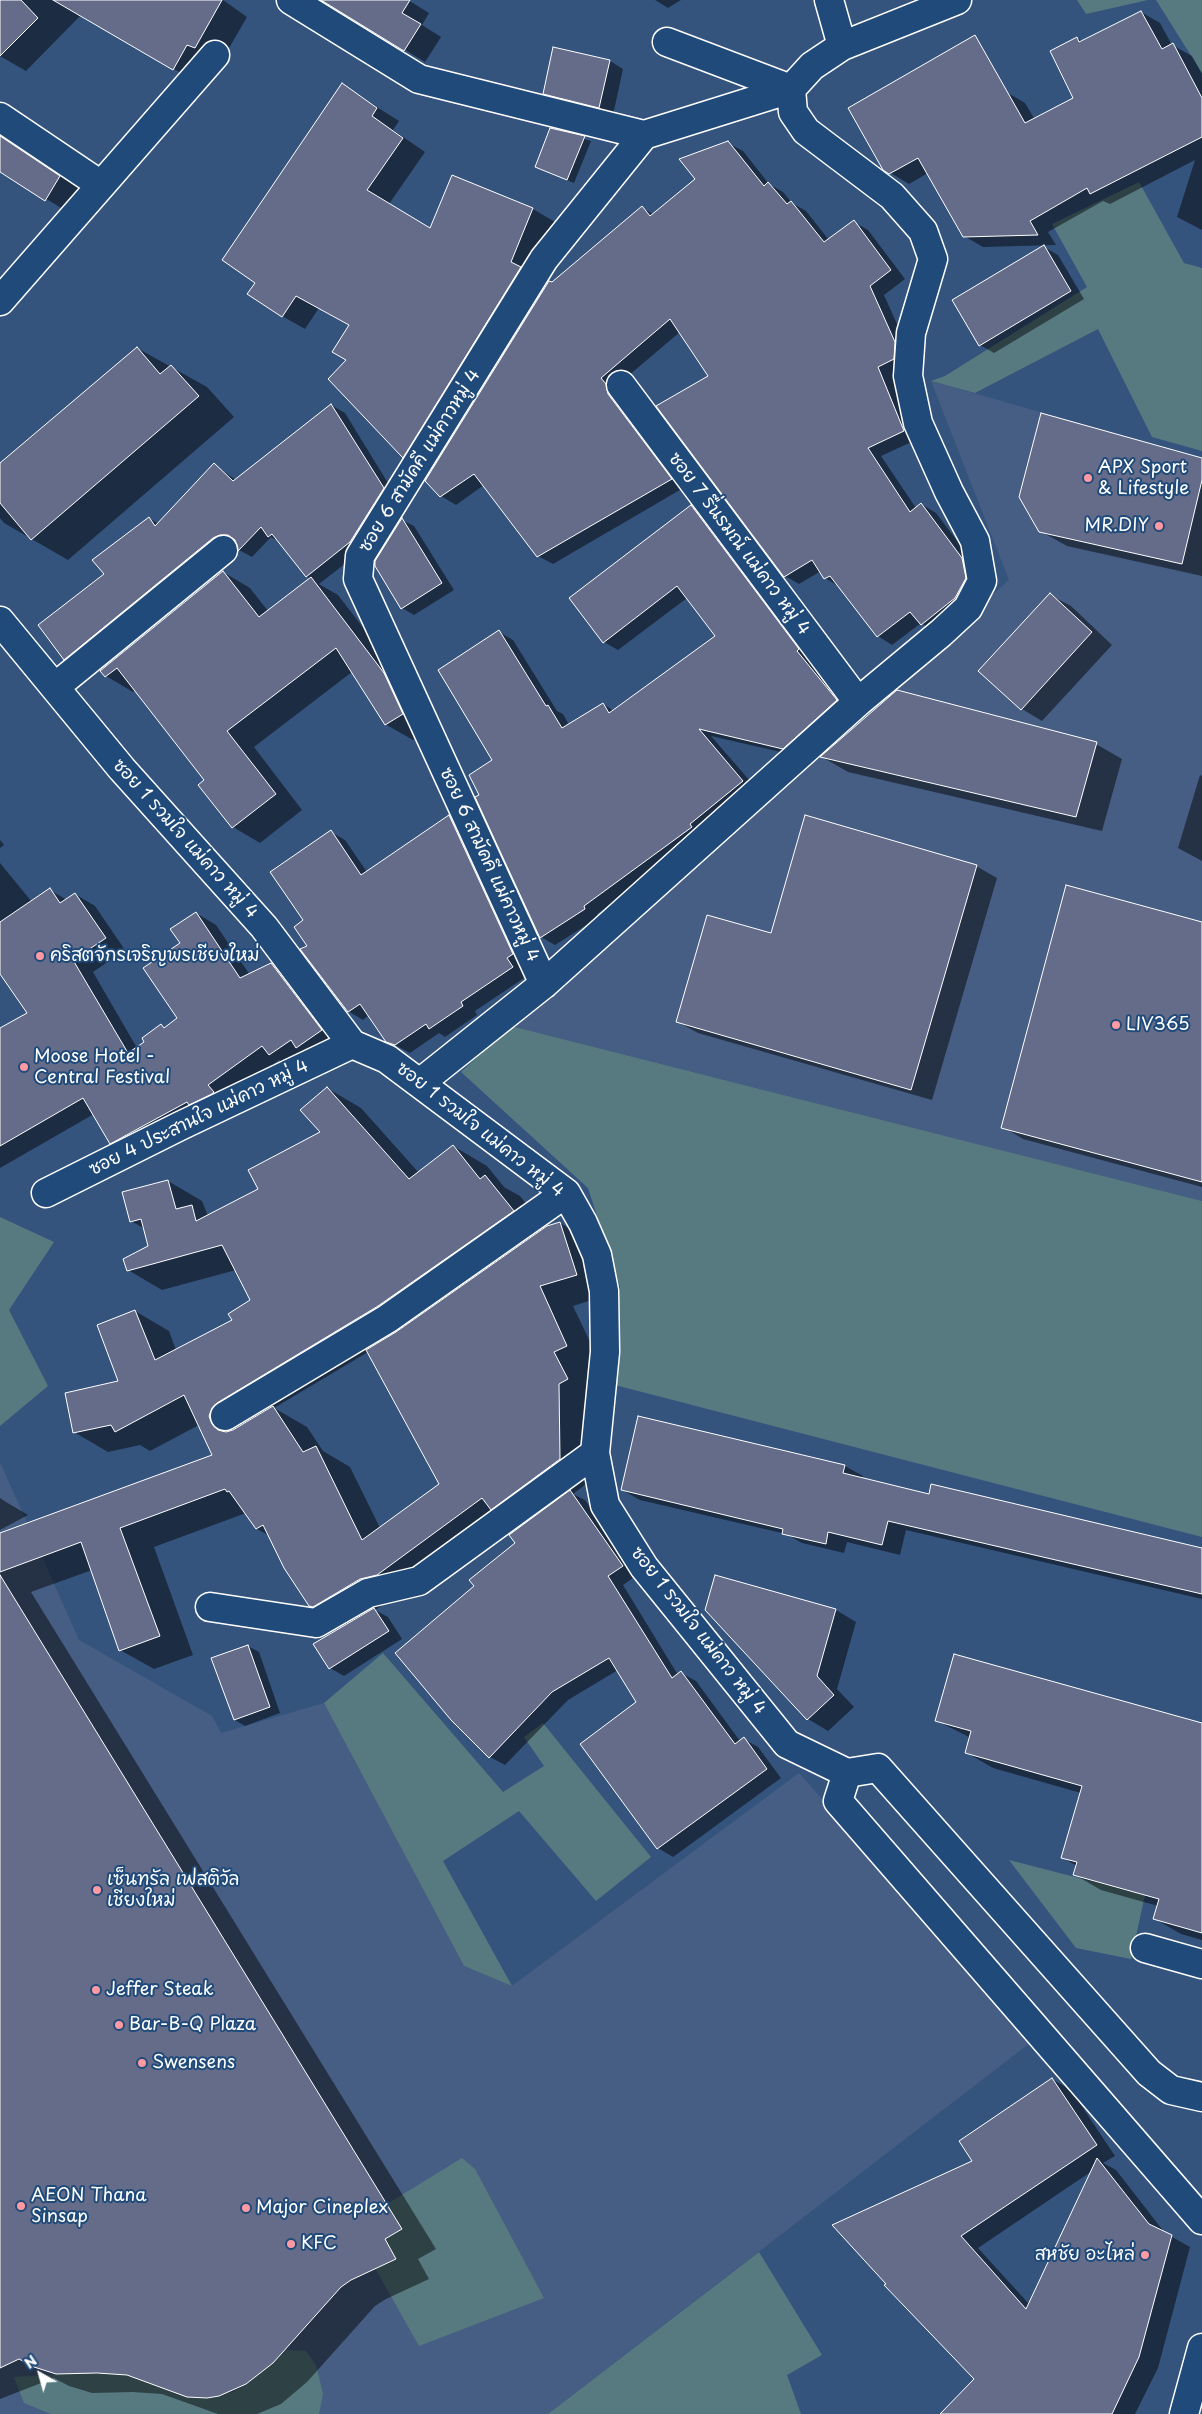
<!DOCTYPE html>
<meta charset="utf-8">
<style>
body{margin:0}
#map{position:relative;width:1202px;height:2414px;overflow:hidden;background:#34547e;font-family:"Playpen Sans",sans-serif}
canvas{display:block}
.north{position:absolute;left:15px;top:2349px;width:50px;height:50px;-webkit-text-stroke:4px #1f4a7a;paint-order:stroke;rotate:322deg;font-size:14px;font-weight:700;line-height:20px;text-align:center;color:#fff}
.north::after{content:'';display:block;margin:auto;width:18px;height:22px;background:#fff;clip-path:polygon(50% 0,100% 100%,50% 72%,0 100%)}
</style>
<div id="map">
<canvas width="1202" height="2414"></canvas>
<div class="north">N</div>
</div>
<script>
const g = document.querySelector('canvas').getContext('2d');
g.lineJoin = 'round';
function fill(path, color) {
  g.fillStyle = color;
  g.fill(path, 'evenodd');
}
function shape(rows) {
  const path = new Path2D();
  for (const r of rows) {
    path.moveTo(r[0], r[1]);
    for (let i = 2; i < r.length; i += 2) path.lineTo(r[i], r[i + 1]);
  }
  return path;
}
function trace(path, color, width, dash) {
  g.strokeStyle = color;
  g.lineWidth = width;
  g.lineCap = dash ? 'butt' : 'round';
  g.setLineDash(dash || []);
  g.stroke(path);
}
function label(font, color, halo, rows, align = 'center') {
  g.font = font + ' "Playpen Sans","Playpen Sans Thai",sans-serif';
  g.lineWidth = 4;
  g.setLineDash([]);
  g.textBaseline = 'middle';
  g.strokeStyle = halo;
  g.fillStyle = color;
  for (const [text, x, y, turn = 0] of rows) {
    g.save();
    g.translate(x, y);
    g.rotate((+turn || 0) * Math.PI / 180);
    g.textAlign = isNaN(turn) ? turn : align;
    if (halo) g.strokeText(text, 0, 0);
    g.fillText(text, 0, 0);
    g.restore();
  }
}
const built = shape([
 [931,381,1202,458,1202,1201,511,1026,1009,580],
 [0,1462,79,1640,212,1716,221,1733,324,1703,464,1966,512,1986,799,1773,1035,2039,548,2414,0,2414]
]);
const green = shape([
 [1077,0,1148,0,1086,14],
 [1156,0,1202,0,1202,73],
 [1139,182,1184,263,1202,268,1202,451,1152,437,1098,329,975,393,931,381,945,376,1087,287,1052,224],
 [511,1026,1202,1201,1202,1537,611,1384,620,1287,588,1188,461,1072],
 [0,1217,54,1242,9,1310,48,1386,0,1426],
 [383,1653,503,1792,544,1766,524,1737,543,1723,651,1857,596,1901,519,1811,443,1861,512,1986,464,1966,324,1703],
 [1009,1860,1145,1895,1131,1959,1076,1948],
 [462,2158,475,2169,544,2298,419,2346,375,2268,395,2259,385,2239,402,2229,387,2204],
 [759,2252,822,2355,787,2375,801,2414,548,2414],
 [285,2350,306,2351,316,2365,323,2394,319,2414,51,2414,24,2403,14,2377,85,2373,127,2375,187,2397,207,2398,233,2392,246,2384,273,2363]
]);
const shadow = shape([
 [0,0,223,0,247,17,221,62,200,84,81,15,26,71,0,56],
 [323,0,408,0,429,13,422,25,441,37,425,62],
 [655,0,681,0,668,8],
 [1141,12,1160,23,1172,45,1192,56,1202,74,1202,230,1177,217,1195,160,1110,204,1103,201,1048,232,1056,245,983,247,964,236,928,173,909,184,884,169,1006,92,1025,103,1035,120,1075,99,1077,38,1083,41],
 [610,61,623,69,613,115,558,101,544,93],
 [342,85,399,121,393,130,425,152,389,204,431,229,453,177,533,209,555,222,533,275,426,470,403,457,348,360,350,325,319,308,305,329,282,316,256,282],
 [551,129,591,141,574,183,536,167],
 [0,137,80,189,66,211,0,170],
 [728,143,743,151,769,184,783,192,792,203,806,211,829,240,854,222,868,230,905,279,884,295,909,351,908,367,892,375,918,439,881,456,916,508,921,504,936,513,977,567,937,633,921,623,892,645,878,636,840,587,825,578,821,571,799,584,785,576,710,376,680,332,615,387,685,487,553,564,538,556,484,485,456,505,441,496,552,284,642,208,653,214,697,179],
 [1044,247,1058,255,1084,299,994,353,980,345],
 [137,348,207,387,234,417,68,560,4,523,0,518,0,465],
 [331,405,345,413,396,496,364,549,319,584,338,595,411,690,429,729,413,740,385,724,352,672,254,747,302,810,260,843,233,827,206,781,136,690,133,692,106,676,223,572,250,588,268,611,311,579,306,576,280,542,271,537,252,557,239,550,237,542,227,545,78,666,65,659,105,574,149,518,159,524,214,465,236,480],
 [1202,459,1202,576,1067,546,1040,531],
 [691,506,705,514,851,709,798,756,711,736,757,789,706,836,597,914,599,917,555,945,541,937,480,795,493,760,499,632,513,640,557,711,563,714,569,725,603,704,614,711,717,636,687,598,618,650,604,642],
 [402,520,414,526,454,590,414,615,402,608],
 [1050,595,1071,606,1112,645,1042,721,1022,709],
 [1096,744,1122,759,1102,831,848,772,822,757],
 [1200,775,1202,776,1202,861,1178,848],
 [449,816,464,825,527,976,475,1011,477,1015,445,1037,439,1033,410,1053,387,1041,369,1015,363,1020,348,1011,309,946,305,921,331,832,345,840,367,872],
 [0,840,4,845,0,848],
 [0,863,32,902,50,890,67,900,75,894,95,906,125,950,93,972,137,1048,161,1025,165,1028,179,1018,181,943,196,913,216,925,250,975,271,964,292,976,341,1042,289,1066,279,1060,228,1097,131,1154,111,1143,94,1114,0,1168,0,1030,29,1013,0,971],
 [976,866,997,878,932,1100,698,1033,678,1022,771,934],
 [1202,923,1202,1187,1023,1139,1003,1127],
 [327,1088,361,1108,419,1173,453,1146,487,1166,504,1187,520,1196,545,1228,560,1223,594,1243,610,1294,573,1306,601,1365,587,1372,601,1399,594,1478,573,1494,585,1500,637,1575,623,1585,678,1675,681,1673,696,1681,740,1741,744,1739,758,1747,781,1778,673,1857,658,1848,638,1703,618,1670,568,1700,505,1765,490,1757,476,1586,516,1543,522,1527,512,1521,375,1610,388,1617,402,1639,344,1676,330,1668,346,1626,310,1605,270,1536,257,1529,246,1513,154,1547,193,1655,154,1669,120,1650,92,1570,31,1592,436,2249,418,2259,429,2279,386,2299,375,2306,307,2382,281,2404,257,2414,218,2414,162,2394,133,2392,92,2393,69,2386,54,2378,0,2399,0,1535,213,1456,199,1425,150,1451,140,1445,108,1452,74,1432,120,1382,135,1311,169,1331,176,1350,234,1320,252,1300,236,1270,162,1290,128,1270,149,1246,145,1229,131,1221,168,1181,202,1201,208,1216,259,1189,322,1132],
 [368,1352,441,1484,380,1528,350,1467,323,1451,307,1427,274,1408],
 [845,1466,863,1476,862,1479,930,1495,1202,1549,1202,1599,906,1530,900,1555,847,1542,844,1553,802,1543,786,1534,640,1500,622,1490],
 [0,1498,6,1502,28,1515,0,1530],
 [716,1576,836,1610,856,1622,837,1689,854,1707,828,1731,808,1719],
 [248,1646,259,1652,280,1713,245,1726,235,1720],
 [937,1721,1202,1724,1202,1940,1181,1934,1155,1919,1158,1906,1101,1890,1075,1875,1077,1866,1063,1858,1081,1793,993,1768,967,1753,971,1738],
 [1052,2079,1071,2090,1115,2156,1103,2163,1116,2170,1165,2233,1190,2247,1158,2368,1135,2414,942,2414,976,2379,886,2285,974,2161],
 [1092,2171,1029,2304,978,2248]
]);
const building = shape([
 [0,0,21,0,38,18,0,56,0,0],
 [53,0,222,0,195,48,187,45,173,70,53,0],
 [321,0,410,0,402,13,421,24,404,51,321,0],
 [1141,11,1162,49,1173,43,1202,98,1202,137,1090,194,1087,188,1030,221,1038,235,963,237,918,158,889,174,883,170,848,108,975,35,1025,123,1073,98,1050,51,1077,37,1079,42,1141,11],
 [553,47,610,60,599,108,543,94,553,47],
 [342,83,377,108,372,116,403,138,367,190,430,228,452,175,533,208,511,262,521,267,403,458,328,379,346,360,332,352,349,325,296,296,282,317,247,294,255,283,222,260,342,83],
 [550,128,585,136,567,180,535,167,550,128],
 [0,136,60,176,45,201,0,172,0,136],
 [728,141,764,186,768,182,787,204,791,201,824,242,854,220,891,270,870,286,895,342,894,359,878,367,904,431,868,448,910,512,921,503,962,558,966,578,955,598,921,625,910,612,877,637,830,576,824,579,812,560,784,577,656,406,708,376,670,319,601,378,606,384,608,394,672,479,537,557,474,474,440,497,425,481,549,281,552,282,642,206,650,216,695,179,679,159,728,141],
 [1044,245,1071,291,979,346,952,300,1044,245],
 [137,347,160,374,171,365,199,396,31,540,0,503,0,463,137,347],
 [331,404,384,488,350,542,306,577,272,534,268,537,261,527,238,551,235,540,228,535,220,535,213,538,64,660,38,625,104,574,92,560,149,517,155,526,214,463,233,481,331,404],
 [1041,413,1202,458,1202,480,1182,564,1039,532,1019,497,1041,413],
 [691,505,799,649,797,651,837,700,783,749,699,729,743,781,690,824,692,827,584,906,585,909,540,938,475,797,479,795,469,775,492,760,438,670,499,630,546,706,548,705,562,728,603,703,609,713,715,636,677,586,603,643,569,598,691,505],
 [402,518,442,583,401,609,375,566,375,561,402,518],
 [223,571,259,617,311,577,384,673,403,714,385,725,336,648,227,731,276,794,232,828,198,785,204,780,117,668,105,677,100,671,223,571],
 [1050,593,1092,632,1021,710,978,671,1050,593],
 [897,690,1097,742,1076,817,820,757,897,690],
 [449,815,513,954,507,958,513,967,461,1002,463,1006,429,1029,426,1024,395,1045,386,1042,360,1004,348,1012,300,949,307,946,294,927,303,920,270,872,331,830,361,875,449,815],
 [805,815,977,865,911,1090,676,1022,707,915,771,933,805,815],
 [1066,885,1202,922,1202,1182,1001,1128,1066,885],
 [50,888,60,903,75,893,106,938,73,960,128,1053,144,1042,142,1038,161,1024,164,1028,177,1018,143,968,180,943,170,929,196,912,240,978,271,963,322,1030,296,1048,291,1040,269,1055,262,1046,208,1085,214,1092,212,1094,189,1105,187,1102,110,1144,83,1098,0,1146,0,1028,27,1013,0,974,0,922,50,888],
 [327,1087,409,1179,453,1145,480,1179,485,1175,514,1211,378,1306,217,1403,212,1408,209,1416,212,1424,218,1430,226,1432,233,1430,273,1406,303,1452,316,1446,362,1540,439,1484,366,1350,396,1332,547,1226,560,1222,577,1275,540,1286,567,1346,554,1352,568,1379,559,1384,560,1459,491,1510,482,1498,377,1575,360,1579,313,1607,309,1606,284,1568,263,1525,256,1529,229,1491,227,1492,225,1489,120,1528,160,1636,119,1651,81,1542,0,1572,0,1533,212,1455,184,1395,115,1432,111,1425,73,1433,65,1393,118,1381,97,1325,135,1310,155,1360,232,1320,228,1314,250,1300,222,1245,127,1271,123,1259,148,1246,141,1219,130,1222,122,1192,168,1180,176,1209,192,1205,196,1221,258,1189,248,1170,320,1132,300,1110,327,1087],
 [638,1416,845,1465,843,1473,929,1494,931,1484,1202,1548,1202,1594,888,1521,882,1545,828,1532,826,1544,782,1534,783,1529,621,1490,638,1416],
 [570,1490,623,1566,608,1576,672,1678,681,1671,735,1744,744,1737,767,1769,657,1849,580,1744,636,1702,609,1658,552,1692,489,1758,451,1720,395,1653,474,1586,469,1580,515,1543,509,1535,570,1490],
 [0,1575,402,2229,385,2239,396,2259,351,2280,341,2287,273,2363,246,2384,219,2396,207,2398,187,2397,127,2375,97,2373,56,2374,34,2367,19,2359,0,2368,0,1575],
 [715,1575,836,1609,817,1676,834,1695,807,1720,705,1610,715,1575],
 [374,1608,389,1631,329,1669,313,1644,374,1608],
 [248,1645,270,1707,234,1720,211,1658,248,1645],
 [954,1654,1202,1723,1202,1933,1153,1919,1159,1899,1073,1875,1077,1862,1061,1858,1082,1786,965,1753,971,1731,935,1721,954,1654],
 [1052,2078,1097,2145,961,2236,1026,2309,1097,2158,1149,2224,1172,2235,1139,2357,1112,2414,940,2414,974,2379,884,2285,886,2284,832,2225,972,2161,959,2141,1052,2078]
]);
const minor = shape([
 [291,0,419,79,644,135],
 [829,0,842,46],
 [667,42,791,89],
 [0,117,101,185],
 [0,301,215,55],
 [621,385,858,702],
 [0,621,122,769,264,927,352,1044,387,1059,566,1193,583,1223,597,1255,604,1291,605,1352,595,1453,605,1505,644,1567,787,1744,847,1773],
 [55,687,223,550],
 [544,984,358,579,360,556,544,259,644,135,791,89],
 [421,1082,544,984,858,702,941,633,968,608,982,581,975,541,949,492,918,423,908,376,911,333,933,259,923,231,892,196,806,131,793,112,791,89,812,66,842,46,957,0],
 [46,1193,180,1126,352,1044],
 [225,1416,387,1319,566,1193],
 [210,1607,316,1623,368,1593,419,1581,595,1453],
 [1145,1948,1202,1964],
 [1202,2097,1171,2090,1149,2073,878,1768,847,1773,838,1801,1202,2220]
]);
const major = shape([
 [1184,2414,1202,2348]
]);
const markers = [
 [1088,478,5,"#ff9aa2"],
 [1159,526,5,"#ff9aa2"],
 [40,956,5,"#ff9aa2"],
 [1116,1025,5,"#ff9aa2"],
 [24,1067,5,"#ff9aa2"],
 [97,1890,5,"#ff9aa2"],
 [96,1990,5,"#ff9aa2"],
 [119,2025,5,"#ff9aa2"],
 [142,2063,5,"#ff9aa2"],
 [21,2206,5,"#ff9aa2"],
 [246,2208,5,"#ff9aa2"],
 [291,2244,5,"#ff9aa2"],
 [1145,2255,5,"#ff9aa2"]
];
const streetNames = [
 ["ซอย 6 สามัคคี แม่คาวหมู่ 4",420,461,-58],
 ["ซอย 7 รื่นรมณ์ แม่คาว หมู่ 4",739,544,53],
 ["ซอย 1 รวมใจ แม่คาว หมู่ 4",185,839,48],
 ["ซอย 6 สามัคคี แม่คาวหมู่ 4",489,865,65],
 ["ซอย 4 ประสานใจ แม่คาว หมู่ 4",199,1118,-26],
 ["ซอย 1 รวมใจ แม่คาว หมู่ 4",480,1130,38],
 ["ซอย 1 รวมใจ แม่คาว หมู่ 4",698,1631,52]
];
const poiNames = [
 ["APX Sport",1098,468],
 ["& Lifestyle",1098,489],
 ["MR.DIY",1149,526,"right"],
 ["คริสตจักรเจริญพรเชียงใหม่",50,956],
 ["LIV365",1126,1025],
 ["Moose Hotel -",34,1057],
 ["Central Festival",34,1078],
 ["เซ็นทรัล เฟสติวัล",107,1880],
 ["เชียงใหม่",107,1901],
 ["Jeffer Steak",106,1990],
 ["Bar-B-Q Plaza",129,2025],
 ["Swensens",152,2063],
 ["AEON Thana",31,2196],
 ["Sinsap",31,2217],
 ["Major Cineplex",256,2208],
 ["KFC",301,2244],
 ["สหชัย อะไหล่",1135,2255,"right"]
];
fill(built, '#465e84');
fill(green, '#577a80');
fill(shadow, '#0007');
fill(building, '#646c89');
trace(building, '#fff', 1);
trace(minor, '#fff', 31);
trace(major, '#fff', 31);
trace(minor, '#1f4a7a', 28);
trace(major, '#1f4a7a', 28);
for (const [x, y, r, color] of markers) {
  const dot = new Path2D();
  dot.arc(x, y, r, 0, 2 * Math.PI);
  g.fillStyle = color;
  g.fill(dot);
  trace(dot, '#1f4a7a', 2);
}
label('18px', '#fff', '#1f4a7a', streetNames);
label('18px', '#fff', '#1f4a7a', poiNames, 'left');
</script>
